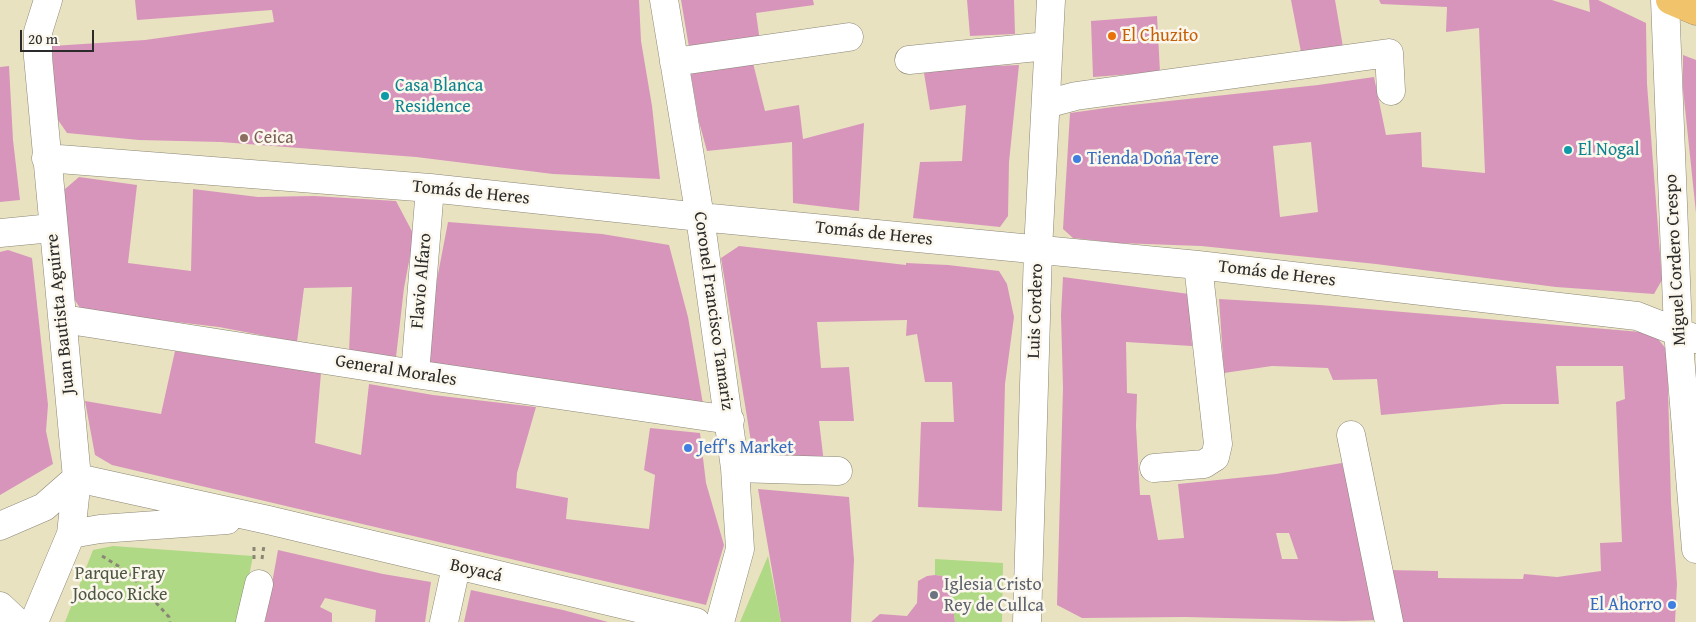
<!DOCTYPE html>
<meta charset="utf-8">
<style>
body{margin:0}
#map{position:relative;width:1696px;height:622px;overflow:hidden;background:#e9e2c0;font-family:"Gentium Book Plus",serif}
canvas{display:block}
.scale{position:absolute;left:20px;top:30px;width:74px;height:22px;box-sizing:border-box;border:2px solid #2b2b2b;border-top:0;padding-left:6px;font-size:15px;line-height:18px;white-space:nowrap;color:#2b2b2b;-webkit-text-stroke:4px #fbf7ec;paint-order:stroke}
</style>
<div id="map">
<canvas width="1696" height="622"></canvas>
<div class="scale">20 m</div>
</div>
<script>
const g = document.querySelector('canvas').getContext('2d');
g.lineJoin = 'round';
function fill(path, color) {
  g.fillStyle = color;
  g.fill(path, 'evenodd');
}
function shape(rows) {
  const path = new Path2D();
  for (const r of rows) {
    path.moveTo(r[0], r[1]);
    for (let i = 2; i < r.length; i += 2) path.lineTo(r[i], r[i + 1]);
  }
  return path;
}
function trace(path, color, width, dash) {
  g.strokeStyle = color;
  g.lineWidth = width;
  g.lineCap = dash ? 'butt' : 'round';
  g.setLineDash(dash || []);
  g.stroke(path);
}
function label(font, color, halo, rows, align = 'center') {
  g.font = font + ' "Gentium Book Plus",serif';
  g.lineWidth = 5;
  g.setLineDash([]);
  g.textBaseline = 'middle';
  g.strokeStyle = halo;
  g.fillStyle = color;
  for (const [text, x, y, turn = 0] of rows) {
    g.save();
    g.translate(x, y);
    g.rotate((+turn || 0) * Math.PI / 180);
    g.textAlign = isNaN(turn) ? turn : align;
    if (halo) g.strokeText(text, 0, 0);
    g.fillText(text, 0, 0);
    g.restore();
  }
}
const green = shape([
 [113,546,253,556,240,622,65,622,93,550],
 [768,556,781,622,740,622],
 [935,559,1003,563,1002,622,955,622,950,588,943,576,935,575]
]);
const building = shape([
 [135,0,639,0,641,41,652,106,660,179,553,174,416,157,221,142,139,140,67,133,56,117,52,46,145,40,274,22,272,10,137,20],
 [681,0,813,0,814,5,756,13,760,42,690,53],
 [967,0,1014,0,1015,34,970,36],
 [1291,0,1335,0,1343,47,1301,52],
 [1379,0,1552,0,1590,12,1589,0,1598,0,1646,23,1647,84,1662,280,1654,294,1556,287,1376,264,1201,246,1118,243,1073,238,1063,229,1070,113,1113,107,1318,85,1374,77,1386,135,1421,132,1422,167,1485,173,1479,28,1446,32,1447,7,1381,4],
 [1311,142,1318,212,1280,217,1273,146],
 [1157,16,1160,72,1093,77,1091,21],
 [1683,55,1696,60,1696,213,1683,89],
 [753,63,765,111,799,105,803,139,864,123,859,211,793,203,792,142,707,151,699,122,690,69],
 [1019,65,1009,162,1008,216,1000,227,913,218,920,162,962,161,966,105,930,110,924,73,966,67],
 [9,66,13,140,20,200,0,202,0,67],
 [79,177,137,185,128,263,191,271,193,189,258,197,314,196,396,201,414,235,404,288,396,357,349,351,352,287,304,288,297,342,219,327,82,311,74,299,58,195],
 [448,222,602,234,669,245,688,317,703,404,430,365,427,356,434,295],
 [739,246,906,265,906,263,948,265,999,271,1007,284,1014,317,1005,384,1002,511,918,507,921,422,954,422,952,382,925,382,917,334,906,336,907,320,817,322,821,368,849,367,854,421,819,421,824,463,754,460,721,258],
 [8,250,32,258,48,405,46,431,53,464,0,495,0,252],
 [1063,277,1189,294,1192,346,1126,342,1127,393,1137,394,1136,426,1140,495,1150,495,1158,540,1184,538,1178,484,1276,474,1342,463,1379,620,1344,621,1185,617,1082,618,1057,605,1063,388,1061,315],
 [1276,533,1289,533,1298,559,1282,559],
 [1219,299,1320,305,1653,333,1667,350,1671,503,1677,584,1675,622,1398,622,1387,570,1438,571,1438,578,1523,579,1524,574,1557,577,1601,571,1600,543,1622,542,1616,402,1625,399,1623,366,1556,366,1559,404,1503,404,1381,415,1377,379,1333,380,1328,368,1272,366,1224,373],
 [175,351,321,373,315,443,361,455,369,384,433,395,536,407,517,473,516,488,568,498,566,519,649,529,655,475,644,470,650,428,700,433,706,483,724,545,706,605,112,465,95,455,85,401,161,414],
 [758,489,849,497,854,560,851,622,781,622],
 [278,550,383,574,431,582,425,622,375,622,376,610,325,598,320,607,332,613,332,622,265,622],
 [935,575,943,576,950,588,955,622,871,622,880,614,907,616,917,603,918,581,927,576],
 [471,590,563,610,608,622,464,622]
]);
const path = shape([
 [102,556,128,572,169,617,170,622],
 [254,559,254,543],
 [262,559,264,545]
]);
const minor = shape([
 [664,0,700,217,735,468,740,549,720,622],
 [1665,0,1678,331,1696,549],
 [909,60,1047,46],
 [674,62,849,37],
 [1046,104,1076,96,1389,53,1391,91],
 [46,158,430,188,700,217,1198,265,1637,316,1696,339],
 [0,233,52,228],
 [63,319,415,374,730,420],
 [415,374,430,188],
 [1351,435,1389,622],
 [735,468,838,471],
 [1154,468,1204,464,1215,457,1218,444,1198,265],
 [0,526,44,507,77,478,268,520,696,622],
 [71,534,100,529,227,520],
 [0,606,17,622],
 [34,622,71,534,77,478,38,57,38,32,48,0],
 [250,622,259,584],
 [444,622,456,567],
 [1027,622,1038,250,1051,0]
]);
const primary = shape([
 [1670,0,1696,11]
]);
const markers = [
 [1112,36,5,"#e8710a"],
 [385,96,5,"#0f9aa8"],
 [244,138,5,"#8d6e63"],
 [1568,150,5,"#0f9aa8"],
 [1077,159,5,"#3f7fe0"],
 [688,448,5,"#3f7fe0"],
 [934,595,5,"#6b7280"],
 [1672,605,5,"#3f7fe0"]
];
const foodNames = [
 ["El Chuzito",1122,36]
];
const cultureNames = [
 ["Casa Blanca",395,86],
 ["Residence",395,107],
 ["El Nogal",1578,150]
];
const educationNames = [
 ["Ceica",254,138]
];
const shopNames = [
 ["Tienda Doña Tere",1087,159],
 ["Jeff's Market",698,448],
 ["El Ahorro",1662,605,"right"]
];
const streetNames = [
 ["Tomás de Heres",471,193,6],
 ["Tomás de Heres",874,234,6],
 ["Miguel Cordero Crespo",1676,260,-93],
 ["Tomás de Heres",1277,274,7],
 ["Flavio Alfaro",422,281,-85],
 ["Coronel Francisco Tamariz",713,311,82],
 ["Luis Cordero",1036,311,-88],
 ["Juan Bautista Aguirre",61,314,-96],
 ["General Morales",396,371,9],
 ["Boyacá",476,571,13]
];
const parkNames = [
 ["Parque Fray",120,574],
 ["Jodoco Ricke",120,595]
];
const worshipNames = [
 ["Iglesia Cristo",944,585],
 ["Rey de Cullca",944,606]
];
fill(green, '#afd984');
fill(building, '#d795bc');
trace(minor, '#8a8676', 29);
trace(primary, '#8a8676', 29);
trace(path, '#8a8676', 3, [4, 4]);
trace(minor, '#fff', 28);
trace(primary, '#f1c36a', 28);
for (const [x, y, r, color] of markers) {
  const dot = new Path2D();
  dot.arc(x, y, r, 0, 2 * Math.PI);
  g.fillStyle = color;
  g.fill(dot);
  trace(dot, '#fbf7ec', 2);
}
label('18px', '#c56008', '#fbf7ec', foodNames, 'left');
label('18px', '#0d838f', '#fbf7ec', cultureNames, 'left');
label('18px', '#785e54', '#fbf7ec', educationNames, 'left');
label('18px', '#366cbe', '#fbf7ec', shopNames, 'left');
label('18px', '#2b2b2b', '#fbf7ec', streetNames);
label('18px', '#4c5641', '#fbf7ec', parkNames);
label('18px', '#5b616d', '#fbf7ec', worshipNames, 'left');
</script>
